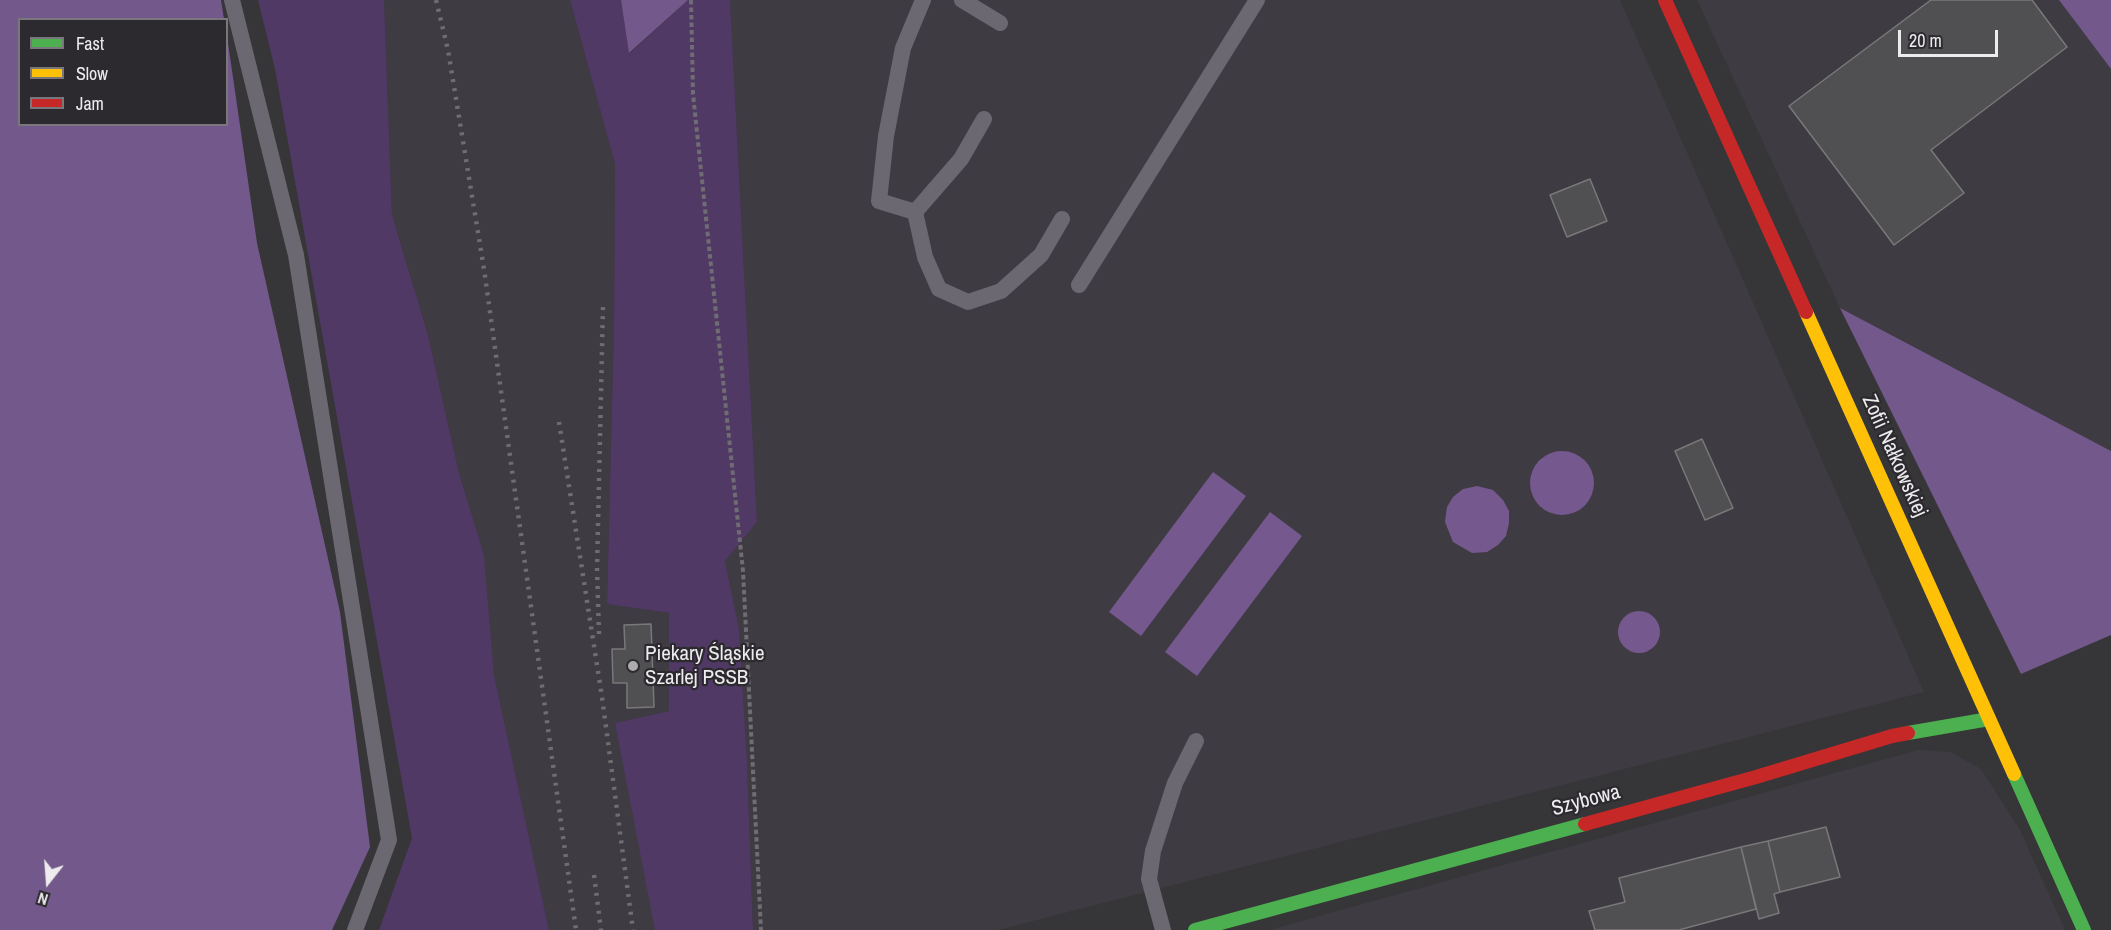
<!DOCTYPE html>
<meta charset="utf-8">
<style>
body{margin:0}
#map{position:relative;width:2111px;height:930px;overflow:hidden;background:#363537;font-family:"Archivo Narrow",sans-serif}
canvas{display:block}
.legend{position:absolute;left:18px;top:18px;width:210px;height:108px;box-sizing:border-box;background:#2c2a2e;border:2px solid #79777b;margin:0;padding:8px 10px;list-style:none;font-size:18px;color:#edebee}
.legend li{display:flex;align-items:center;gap:12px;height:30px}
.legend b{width:30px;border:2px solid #79777b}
.north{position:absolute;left:18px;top:852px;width:60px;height:60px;-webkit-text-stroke:4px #2c2a2e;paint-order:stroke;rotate:197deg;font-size:16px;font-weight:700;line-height:24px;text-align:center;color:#edebee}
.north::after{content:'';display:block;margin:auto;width:21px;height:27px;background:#edebee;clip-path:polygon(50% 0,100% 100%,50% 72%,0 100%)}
.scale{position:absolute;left:1898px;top:30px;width:100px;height:27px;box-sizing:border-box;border:3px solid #edebee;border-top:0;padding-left:8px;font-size:18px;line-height:21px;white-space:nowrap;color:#edebee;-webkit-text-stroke:4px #2c2a2e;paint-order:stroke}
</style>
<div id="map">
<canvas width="2111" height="930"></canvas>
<ul class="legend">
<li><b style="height:8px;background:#4caf50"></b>Fast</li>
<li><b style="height:8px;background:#ffc107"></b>Slow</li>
<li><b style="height:8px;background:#c62828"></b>Jam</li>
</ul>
<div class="north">N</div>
<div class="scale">20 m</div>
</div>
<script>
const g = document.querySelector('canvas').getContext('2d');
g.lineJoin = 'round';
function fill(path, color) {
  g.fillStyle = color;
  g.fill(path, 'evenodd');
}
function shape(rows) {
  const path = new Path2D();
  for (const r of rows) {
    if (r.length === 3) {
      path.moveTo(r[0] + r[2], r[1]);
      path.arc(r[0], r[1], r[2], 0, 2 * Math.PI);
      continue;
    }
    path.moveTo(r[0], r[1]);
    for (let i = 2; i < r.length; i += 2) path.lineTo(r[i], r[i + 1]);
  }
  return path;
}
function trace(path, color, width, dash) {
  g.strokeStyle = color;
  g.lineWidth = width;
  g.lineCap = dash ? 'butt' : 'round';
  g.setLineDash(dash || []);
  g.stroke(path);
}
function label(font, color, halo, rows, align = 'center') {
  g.font = font + ' "Archivo Narrow",sans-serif';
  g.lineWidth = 4.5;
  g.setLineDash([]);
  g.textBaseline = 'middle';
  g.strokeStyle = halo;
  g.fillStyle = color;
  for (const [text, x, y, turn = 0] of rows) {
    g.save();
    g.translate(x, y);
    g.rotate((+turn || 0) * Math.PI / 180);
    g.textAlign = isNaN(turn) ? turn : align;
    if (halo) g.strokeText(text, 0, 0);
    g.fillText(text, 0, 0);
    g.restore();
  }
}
const built = shape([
 [384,0,570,0,615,164,614,323,607,604,669,613,669,711,615,723,660,930,549,930,494,675,484,555,459,473,428,335,392,215],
 [730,0,1620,0,1924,692,998,930,753,930,747,760,739,629,725,561,757,521],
 [1697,0,2059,0,2111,69,2111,451,1840,308],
 [1918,750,1950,752,1981,769,2020,830,2065,930,1269,930]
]);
const green = shape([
 [258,0,384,0,392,215,428,335,459,473,484,555,494,675,549,930,379,930,412,838,275,69],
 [570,0,621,0,630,53,688,0,730,0,757,522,725,561,739,629,747,760,753,930,655,930,615,723,669,711,669,613,607,604,614,323,615,164]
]);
const forest = shape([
 [0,0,221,0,224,19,20,20,20,124,226,124,227,36,257,243,340,612,370,847,332,930,0,930],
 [621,0,688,0,629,53],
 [2059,0,2111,0,2111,69],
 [1840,308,2111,451,2111,635,2021,674]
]);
const water = shape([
 [1562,483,32],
 [1213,472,1246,496,1141,636,1109,612],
 [1477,486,1493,490,1503,500,1509,511,1509,523,1506,536,1498,545,1487,552,1472,553,1453,542,1445,522,1447,507,1453,497,1463,489],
 [1270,512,1302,536,1197,676,1165,652],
 [1639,632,21]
]);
const building = shape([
 [1931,0,2032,0,2067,47,1931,150,1964,193,1894,245,1789,106,1931,0],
 [1590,179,1607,221,1567,237,1550,195,1590,179],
 [1702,439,1733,508,1705,520,1675,451,1702,439],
 [651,624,654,707,627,708,627,683,613,683,612,649,625,649,624,625,651,624],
 [1826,827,1840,877,1780,892,1768,841,1826,827],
 [1768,841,1780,892,1774,894,1779,913,1759,919,1741,847,1768,841],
 [1741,847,1756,909,1679,930,1595,930,1589,911,1625,902,1619,878,1741,847]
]);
const path = shape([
 [691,0,693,94,743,571,761,930]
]);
const lane = shape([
 [232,0,296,255,389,840,355,930],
 [923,0,903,48,886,136,879,201,915,212,961,159,984,119],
 [962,0,1000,23],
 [915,212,925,257,939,289,968,302,1001,291,1041,255,1062,219],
 [1079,285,1257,0],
 [1163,930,1149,879,1153,851,1175,783,1196,741]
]);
const fast = shape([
 [1908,733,1989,719],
 [2014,774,2084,930],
 [1195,930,1585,824]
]);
const slow = shape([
 [1806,312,2014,774]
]);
const jam = shape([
 [1665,0,1806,312],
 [1585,824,1756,777,1892,736,1908,733]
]);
const rail = shape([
 [436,0,448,50,484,269,576,930],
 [559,422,602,697,633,930],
 [599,634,597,569,603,307],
 [594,875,601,930]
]);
const markers = [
 [633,666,6,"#adabae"]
];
const streetNames = [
 ["Zofii Nałkowskiej",1894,456,66],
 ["Szybowa",1586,801,-15]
];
const poiNames = [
 ["Piekary Śląskie",645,654],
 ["Szarlej PSSB",645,678]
];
fill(built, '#3f3b43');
fill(green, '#503964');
fill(forest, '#73588b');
fill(water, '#75598e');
fill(building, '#504f51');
trace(building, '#797879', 1.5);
trace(path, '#6f6c72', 4, [4.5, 3]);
trace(lane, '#6c6871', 16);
trace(fast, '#4caf50', 14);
trace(slow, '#ffc107', 14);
trace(jam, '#c62828', 14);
trace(rail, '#6f6c72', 4.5, [3, 6]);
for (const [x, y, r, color] of markers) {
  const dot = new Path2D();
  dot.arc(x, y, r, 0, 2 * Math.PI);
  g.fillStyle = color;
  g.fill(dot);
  trace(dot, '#2c2a2e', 2);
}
label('21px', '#edebee', '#2c2a2e', streetNames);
label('21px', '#edebee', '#2c2a2e', poiNames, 'left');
</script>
